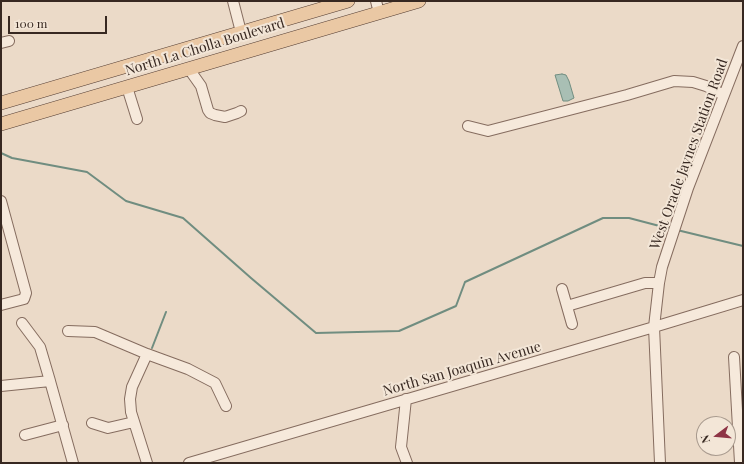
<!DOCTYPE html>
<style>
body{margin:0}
#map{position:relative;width:744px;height:464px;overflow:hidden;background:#ebdac8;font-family:"Playfair Display",serif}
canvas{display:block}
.frame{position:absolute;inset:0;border:2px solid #372821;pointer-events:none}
.north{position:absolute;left:696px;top:416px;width:40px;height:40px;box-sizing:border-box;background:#f3e6d7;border:1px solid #a89a8e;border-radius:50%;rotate:254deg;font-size:11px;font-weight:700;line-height:16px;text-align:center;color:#372821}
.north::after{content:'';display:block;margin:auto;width:14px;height:18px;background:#8e3445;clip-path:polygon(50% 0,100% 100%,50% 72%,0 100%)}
.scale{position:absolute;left:8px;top:16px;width:99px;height:18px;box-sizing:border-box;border:2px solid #372821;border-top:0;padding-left:5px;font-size:12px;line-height:14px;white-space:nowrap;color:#372821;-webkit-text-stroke:3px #f3e6d7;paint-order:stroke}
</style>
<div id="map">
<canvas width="744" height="464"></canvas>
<div class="frame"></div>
<div class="north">N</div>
<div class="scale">100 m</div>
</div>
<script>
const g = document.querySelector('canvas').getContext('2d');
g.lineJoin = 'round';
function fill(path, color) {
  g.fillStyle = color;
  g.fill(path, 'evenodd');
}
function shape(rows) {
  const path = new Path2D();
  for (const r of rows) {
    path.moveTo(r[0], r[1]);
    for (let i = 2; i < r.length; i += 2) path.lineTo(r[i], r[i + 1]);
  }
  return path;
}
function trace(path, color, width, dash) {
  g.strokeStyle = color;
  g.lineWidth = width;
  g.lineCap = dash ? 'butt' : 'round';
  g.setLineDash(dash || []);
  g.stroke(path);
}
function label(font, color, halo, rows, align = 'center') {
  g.font = font + ' "Playfair Display",serif';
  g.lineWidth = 4;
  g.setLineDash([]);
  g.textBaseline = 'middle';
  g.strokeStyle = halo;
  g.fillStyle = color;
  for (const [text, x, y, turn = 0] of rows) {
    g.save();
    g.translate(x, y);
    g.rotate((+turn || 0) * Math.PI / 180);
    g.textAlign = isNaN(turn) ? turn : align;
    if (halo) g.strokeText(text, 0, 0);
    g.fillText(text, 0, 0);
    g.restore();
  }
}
const water = shape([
 [562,74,566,75,569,81,574,98,568,101,563,101,555,75,562,74]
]);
const stream = shape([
 [1,153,12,158,87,172,126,201,183,218,251,278,316,333,399,331,456,306,465,282,603,218,629,218,671,229],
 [677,230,743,246],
 [152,348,166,312]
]);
const minor = shape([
 [233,1,241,32],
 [376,1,379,13],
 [1,43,9,41],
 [189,69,201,86,208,110,210,113,215,115,225,117,237,113,241,111],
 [127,87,137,119],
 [468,126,488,131,627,95,674,81,693,82,706,86,724,95],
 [1,201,26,293,24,299,1,305],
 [562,289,572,324],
 [567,306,645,283,659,283],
 [22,323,40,347,50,381],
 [68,331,95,332,147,354,188,369,215,383,226,406],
 [147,354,132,387,130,399,131,412,147,463],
 [734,357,740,463],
 [1,386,50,381,73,463],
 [406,399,401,447,407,463],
 [92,423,108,428,134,422],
 [25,435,63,425],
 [189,463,654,327,743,300],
 [660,463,654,327,659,283,662,267,688,188,743,46]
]);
const major = shape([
 [1,103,348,1],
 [1,124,419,1]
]);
const streetNames = [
 ["North La Cholla Boulevard",205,47,-17],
 ["West Oracle Jaynes Station Road",689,154,-70],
 ["North San Joaquin Avenue",462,369,-16]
];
fill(water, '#a9bfb4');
trace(water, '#708d80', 1);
trace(stream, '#708d80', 2);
trace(minor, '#856c5f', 12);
trace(major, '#533c32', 14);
trace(minor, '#f6e9db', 10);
trace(major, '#eac8a4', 13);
label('14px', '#372821', '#f3e6d7', streetNames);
</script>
